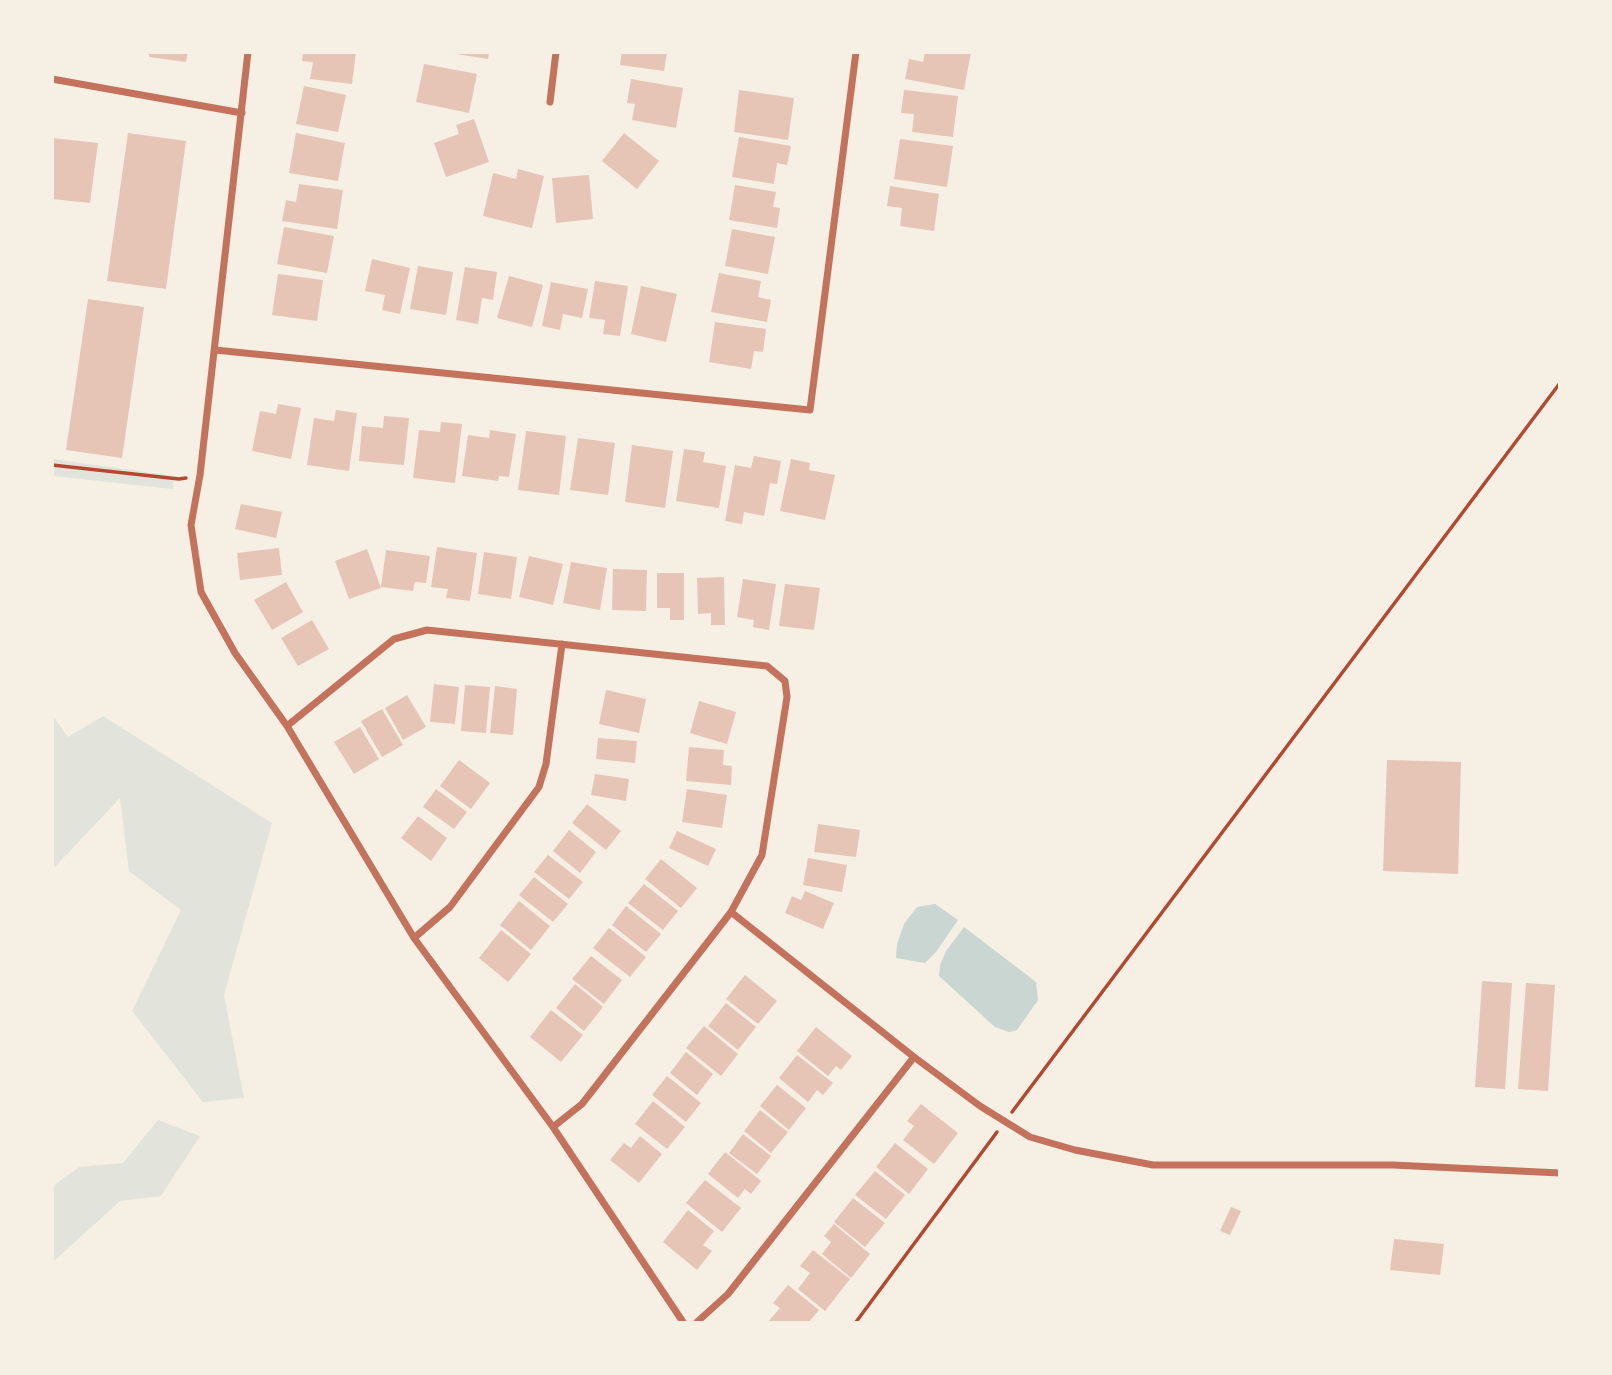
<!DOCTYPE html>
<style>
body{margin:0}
#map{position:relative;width:1612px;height:1375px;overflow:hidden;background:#f6efe4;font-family:Georgia,serif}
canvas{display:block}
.frame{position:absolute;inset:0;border:54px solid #f6efe4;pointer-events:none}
</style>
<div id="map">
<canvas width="1612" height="1375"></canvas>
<div class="frame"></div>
</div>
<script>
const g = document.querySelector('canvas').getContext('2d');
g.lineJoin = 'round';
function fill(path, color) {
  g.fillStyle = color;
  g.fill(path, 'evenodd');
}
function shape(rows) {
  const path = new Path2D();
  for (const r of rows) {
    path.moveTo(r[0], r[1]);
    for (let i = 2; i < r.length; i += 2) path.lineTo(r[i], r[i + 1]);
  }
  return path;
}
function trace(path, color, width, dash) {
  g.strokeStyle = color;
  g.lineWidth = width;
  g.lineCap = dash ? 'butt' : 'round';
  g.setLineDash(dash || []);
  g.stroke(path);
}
const green = shape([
 [53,459,174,476,173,489,53,476],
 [53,716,68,737,103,716,272,823,224,995,244,1098,203,1102,132,1011,181,910,129,871,120,798,53,869],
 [158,1120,200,1136,161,1196,120,1201,53,1262,53,1186,79,1167,123,1163]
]);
const water = shape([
 [935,904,958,920,936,952,925,963,896,958,897,944,904,924,917,907],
 [964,927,1036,982,1038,1000,1017,1030,1009,1032,995,1027,939,976,940,965,946,951]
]);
const building = shape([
 [149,52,188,52,186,62,149,57],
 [303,52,356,52,352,84,310,79,313,62,302,61],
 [444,52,489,52,488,59],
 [622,52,667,52,664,71,620,65],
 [925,52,971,52,964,90,905,79,909,59,923,62],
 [424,64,477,74,469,113,416,102],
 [631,79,683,88,676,128,632,120,635,104,627,103],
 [304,86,346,95,338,132,296,124],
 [739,90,794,98,788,140,734,132],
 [904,90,958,96,953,137,912,132,914,114,901,113],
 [474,119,489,162,446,177,434,143,459,134,456,125],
 [128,133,186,141,166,289,107,281],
 [296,133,345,143,338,181,289,173],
 [624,133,659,161,637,189,602,161],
 [739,137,791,146,787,165,777,163,774,184,732,177],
 [52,138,98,143,90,203,52,199],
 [900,139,953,146,947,187,894,179],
 [518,169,544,176,532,228,483,216,493,173,516,179],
 [589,175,593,219,556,223,552,178],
 [299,184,343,190,337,229,282,221,286,200,296,202],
 [735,185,776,192,773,207,780,208,777,228,729,220],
 [890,186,939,194,934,231,900,226,902,208,887,206],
 [284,227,334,236,327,273,277,264],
 [732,229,775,237,768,274,725,266],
 [372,259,410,268,400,314,382,310,385,295,365,291],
 [418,266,453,272,446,315,410,309],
 [465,267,497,272,493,300,482,298,478,324,456,320],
 [719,273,761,281,758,297,771,300,767,322,711,312],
 [278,274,323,280,317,321,272,315],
 [509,276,543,285,532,327,497,318],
 [595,281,628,286,620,336,603,334,605,320,589,318],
 [551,282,588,289,582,318,563,314,560,330,542,326],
 [641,286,677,294,666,342,631,334],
 [88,299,144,307,122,458,66,450],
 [715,322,766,329,763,352,754,351,751,369,709,362],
 [278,404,301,408,291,459,252,451,260,411,276,414],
 [336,410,357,413,349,471,307,465,314,418,334,421],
 [384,416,409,418,404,465,359,461,362,426,383,428],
 [441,422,462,424,455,483,413,478,419,430,440,432],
 [490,430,516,434,509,477,499,476,498,481,462,476,468,435,489,438],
 [526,431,566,436,559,495,518,490],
 [578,438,615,443,608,495,570,490],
 [632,445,673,451,665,508,625,502],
 [684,449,705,452,703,462,726,466,719,508,676,501],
 [754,456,781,461,777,484,770,483,764,516,744,512,742,524,725,521,735,465,751,468],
 [791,459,810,463,809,470,835,475,825,520,780,511],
 [241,504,282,512,276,538,235,529],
 [437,547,477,553,470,601,446,598,448,589,431,587],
 [279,548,282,575,240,580,237,553],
 [367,549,381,588,349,599,335,561],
 [386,550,430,556,426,583,415,582,413,591,381,587],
 [484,552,517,557,511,599,478,594],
 [529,556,563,564,553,605,519,597],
 [571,562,607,568,600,610,563,603],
 [613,569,647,570,646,611,612,610],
 [657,573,684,573,684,620,670,620,670,608,657,608],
 [724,577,725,625,711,625,711,613,698,614,697,578],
 [743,579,776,584,769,630,753,627,754,620,737,617],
 [286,582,303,612,272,630,254,600],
 [785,584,820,588,814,630,779,626],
 [312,620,329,649,298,666,281,638],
 [434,684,459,687,455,724,430,722],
 [465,685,490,687,486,733,461,731],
 [495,686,517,689,513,735,490,733],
 [606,690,646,699,639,733,599,724],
 [407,695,426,727,403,740,385,708],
 [699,701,736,712,727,744,690,733],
 [382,709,403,745,382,757,361,721],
 [360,727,379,759,354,774,334,742],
 [598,738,637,741,635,763,596,759],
 [689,747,724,750,723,765,732,766,731,785,686,781],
 [459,760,490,783,471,809,440,786],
 [1387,760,1461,762,1458,874,1383,871],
 [595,774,629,779,626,801,591,795],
 [436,789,467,812,454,829,423,807],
 [687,789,727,795,722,828,682,822],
 [587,804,621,831,606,850,572,823],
 [418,816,447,838,431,861,401,838],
 [818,824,860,830,856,857,814,852],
 [569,830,596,852,580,873,553,851],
 [677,831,716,849,708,866,669,848],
 [548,855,583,882,569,899,534,872],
 [808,858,847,865,842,892,803,885],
 [661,859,697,888,681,908,645,879],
 [534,877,568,904,553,922,519,895],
 [644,884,678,911,663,930,628,903],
 [805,891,834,903,823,929,785,913,792,896,801,900],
 [519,901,550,926,531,950,500,925],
 [626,906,661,934,646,952,612,925],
 [609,928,646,957,630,977,593,948],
 [501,930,531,954,508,982,479,958],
 [591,956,622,980,604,1004,572,979],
 [745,975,777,1001,758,1024,726,999],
 [1482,981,1512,983,1505,1089,1475,1087],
 [1526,983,1555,985,1548,1091,1518,1089],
 [575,984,603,1007,584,1031,556,1008],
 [726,1003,756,1027,738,1050,708,1026],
 [551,1010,583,1035,561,1062,530,1037],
 [704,1026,738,1054,721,1076,686,1048],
 [816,1027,852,1056,841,1070,836,1066,828,1076,797,1051],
 [686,1052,713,1074,697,1095,670,1073],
 [797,1055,833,1083,823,1095,817,1090,808,1102,779,1078],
 [667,1076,701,1103,686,1122,652,1095],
 [777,1085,806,1108,789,1130,760,1106],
 [653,1101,685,1127,667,1149,635,1124],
 [921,1104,958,1133,934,1164,903,1140,914,1126,907,1121],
 [760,1110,788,1132,771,1153,744,1131],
 [743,1134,771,1156,757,1174,729,1153],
 [640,1136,662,1154,639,1183,610,1160,624,1143,631,1148],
 [895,1143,928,1169,909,1194,876,1167],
 [725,1152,761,1181,751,1194,745,1189,738,1198,708,1174],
 [875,1171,905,1195,886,1219,855,1195],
 [705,1180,741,1208,722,1232,686,1203],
 [853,1198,885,1223,865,1247,834,1222],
 [1231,1207,1241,1211,1230,1235,1220,1231],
 [688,1210,714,1231,703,1245,712,1251,697,1270,663,1242],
 [834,1224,870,1254,851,1278,822,1254,831,1242,824,1236],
 [1394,1239,1444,1244,1440,1275,1390,1270],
 [813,1250,850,1279,825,1311,798,1289,810,1273,800,1266],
 [788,1285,819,1310,809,1322,768,1322,780,1308,773,1303]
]);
const path = shape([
 [52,465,179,479,186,478],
 [1012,1112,1560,383],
 [856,1322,997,1132]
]);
const minor = shape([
 [248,52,200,475,191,525,201,592,235,653,287,726,414,938,553,1127,683,1322],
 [52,79,242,113],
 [550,102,556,52],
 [215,350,810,410,856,52],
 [287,726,394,639,427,630,767,666,785,681,787,697,762,855,731,912,714,934,582,1104,553,1127],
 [731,912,914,1057,980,1106,1030,1137,1075,1150,1153,1165,1393,1165,1560,1173],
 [414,938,450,907,539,787,546,764,562,644],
 [697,1322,728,1294,914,1057]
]);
fill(green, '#e2e4dc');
fill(water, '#c9d6d2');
fill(building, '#e6c5b7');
trace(path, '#b5482f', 3.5);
trace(minor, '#c5725c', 7);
</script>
